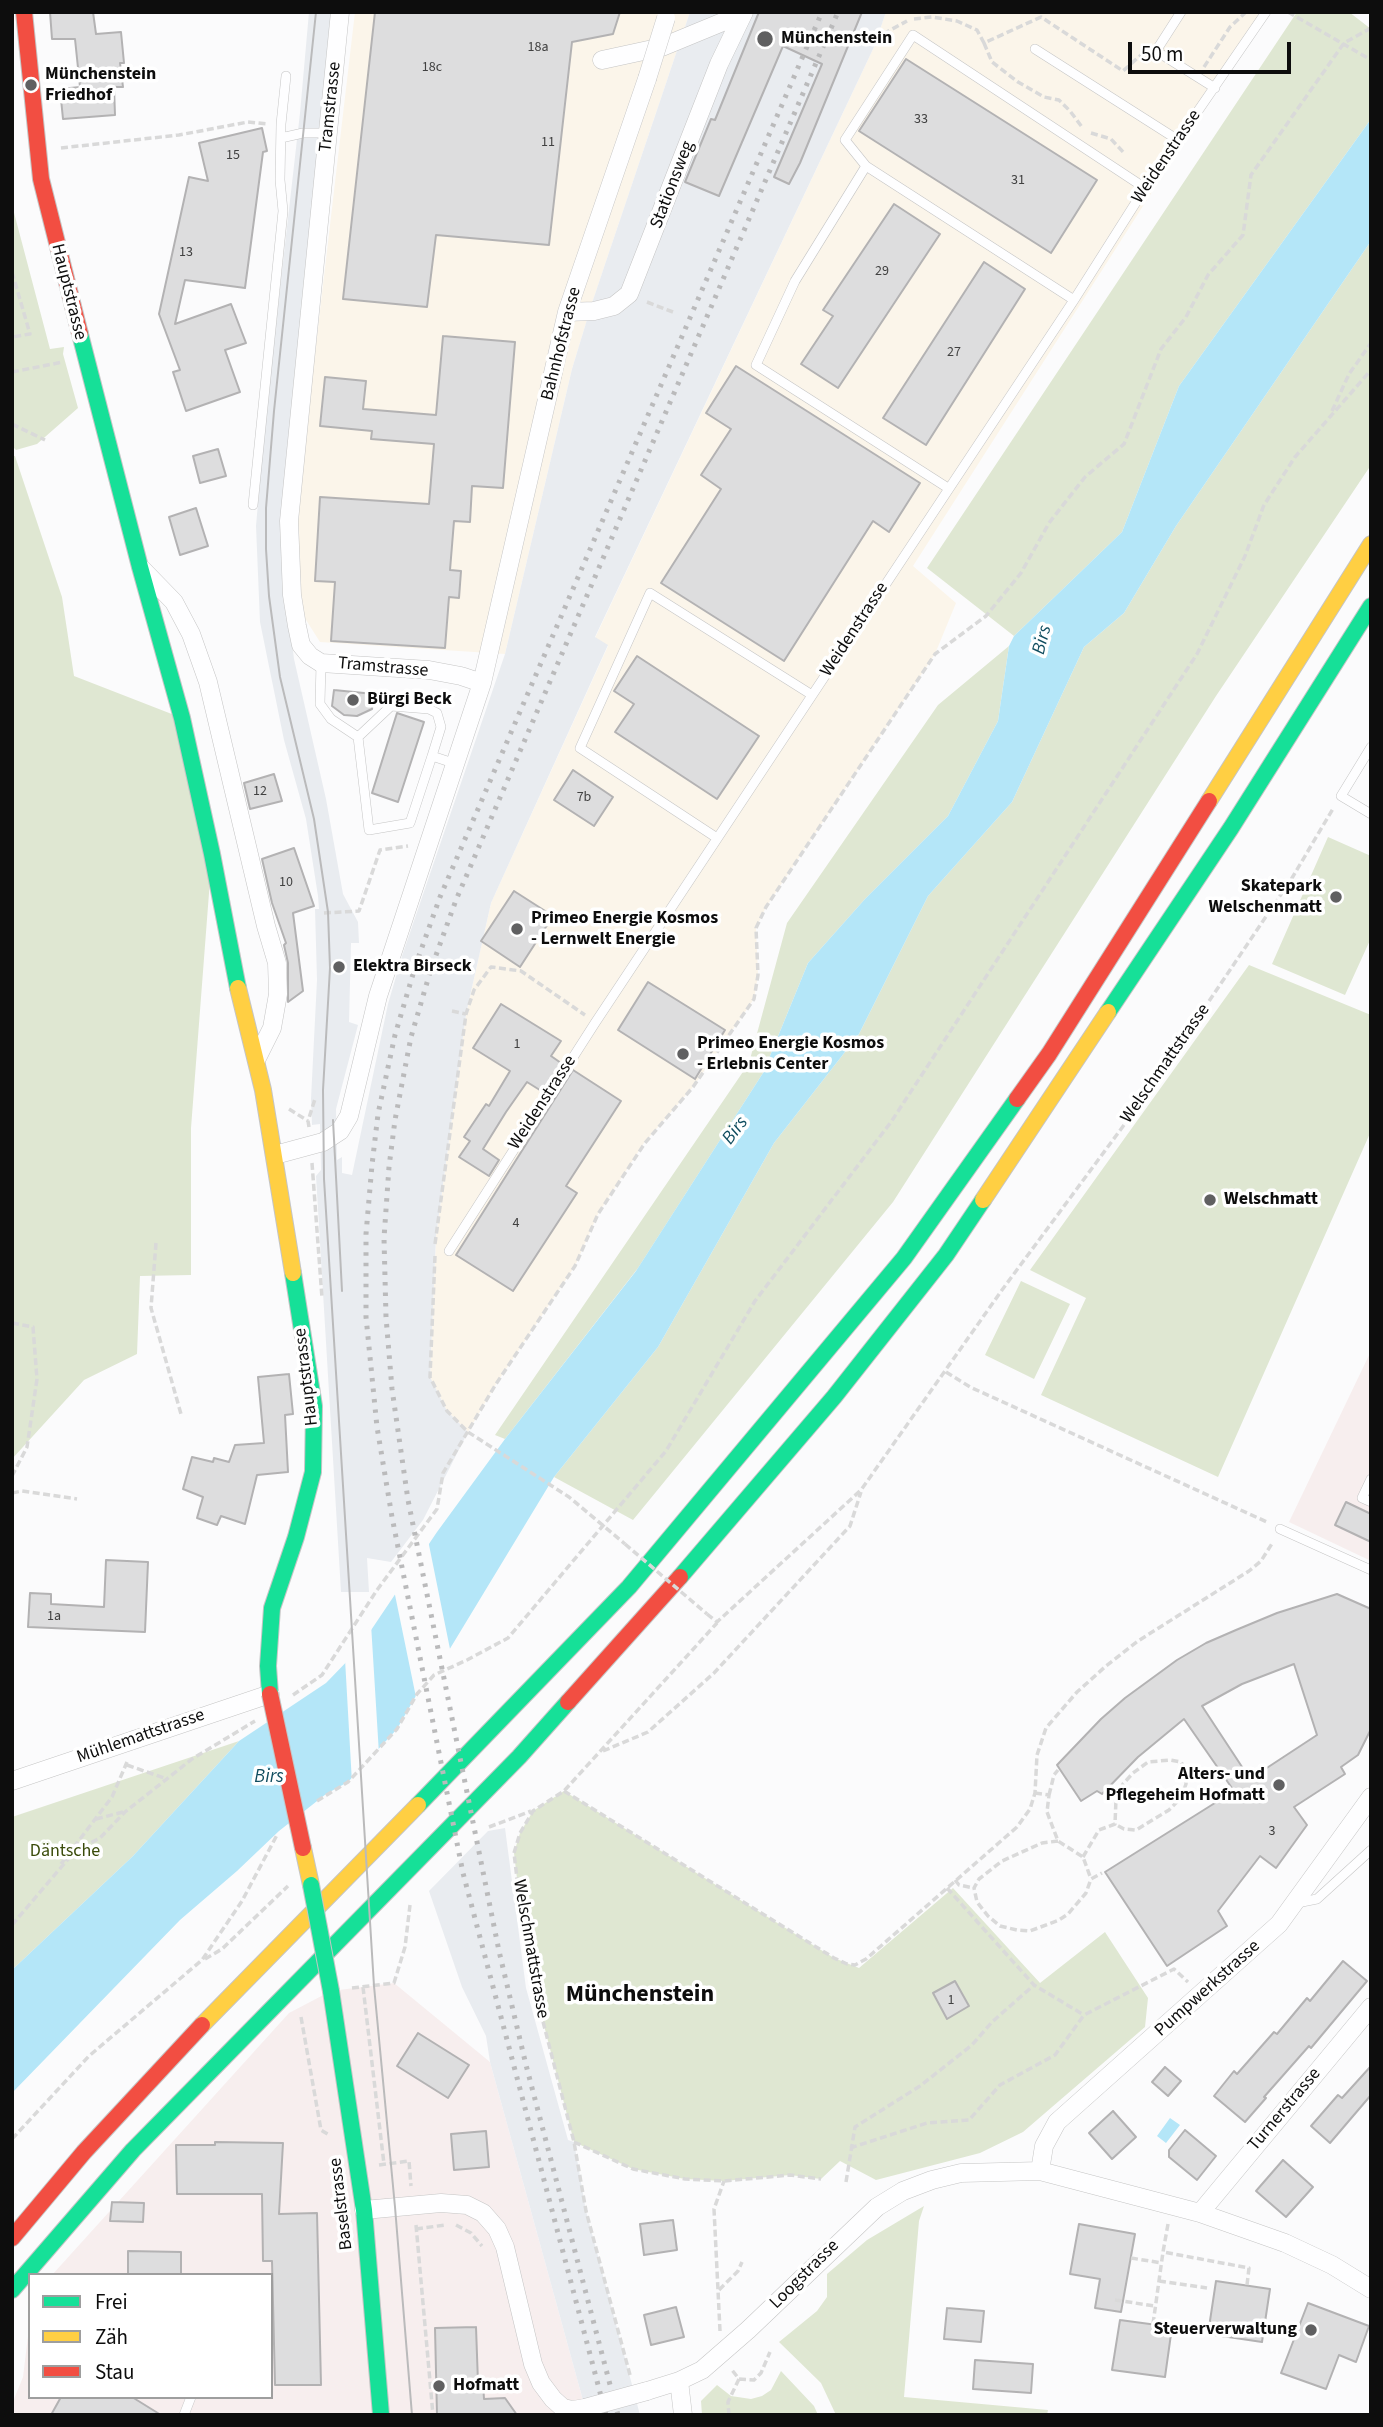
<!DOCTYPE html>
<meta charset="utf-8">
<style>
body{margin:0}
#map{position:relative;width:1383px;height:2427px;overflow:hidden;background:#fbfbfc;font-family:"Source Sans 3",sans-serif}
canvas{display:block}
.frame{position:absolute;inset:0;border:14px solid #0d0d0d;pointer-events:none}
.legend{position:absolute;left:28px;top:2273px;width:245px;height:126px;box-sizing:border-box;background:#fff;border:2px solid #9e9e9e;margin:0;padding:9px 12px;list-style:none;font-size:21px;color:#0d0d0d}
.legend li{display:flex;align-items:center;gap:14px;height:35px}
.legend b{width:35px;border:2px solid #9e9e9e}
.scale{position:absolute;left:1128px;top:42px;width:163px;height:32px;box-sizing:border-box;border:4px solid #0d0d0d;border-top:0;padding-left:9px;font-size:21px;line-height:24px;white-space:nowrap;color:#0d0d0d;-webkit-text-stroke:5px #fff;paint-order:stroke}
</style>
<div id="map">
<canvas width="1383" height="2427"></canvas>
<div class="frame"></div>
<ul class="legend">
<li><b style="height:9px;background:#16e098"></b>Frei</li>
<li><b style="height:9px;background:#ffcf43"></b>Zäh</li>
<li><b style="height:9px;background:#f24e42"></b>Stau</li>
</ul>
<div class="scale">50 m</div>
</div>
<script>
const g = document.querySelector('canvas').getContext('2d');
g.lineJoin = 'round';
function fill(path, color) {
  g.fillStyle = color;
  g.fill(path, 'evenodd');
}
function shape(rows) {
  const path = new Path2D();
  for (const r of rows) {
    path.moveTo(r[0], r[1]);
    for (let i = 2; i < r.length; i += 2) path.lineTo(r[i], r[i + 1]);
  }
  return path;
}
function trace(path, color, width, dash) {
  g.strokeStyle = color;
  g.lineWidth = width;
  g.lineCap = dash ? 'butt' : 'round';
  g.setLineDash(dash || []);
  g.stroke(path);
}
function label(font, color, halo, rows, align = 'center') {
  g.font = font + ' "Source Sans 3",sans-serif';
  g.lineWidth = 7;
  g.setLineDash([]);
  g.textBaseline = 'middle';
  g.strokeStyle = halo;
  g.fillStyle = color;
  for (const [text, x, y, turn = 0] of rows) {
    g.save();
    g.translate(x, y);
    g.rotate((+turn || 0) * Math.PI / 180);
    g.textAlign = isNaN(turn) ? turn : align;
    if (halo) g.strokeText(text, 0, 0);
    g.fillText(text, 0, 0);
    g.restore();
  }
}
const commercial = shape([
 [1371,1351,1371,1561,1289,1522],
 [394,1983,490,2062,587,2415,12,2415,12,2404,23,2377,30,2320,30,2397,271,2397,271,2275,52,2275,289,2013,331,1991]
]);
const industrial = shape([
 [355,12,690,12,593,300,572,369,505,654,320,642,301,612,296,515],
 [886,12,1267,12,913,566,956,603,935,654,766,907,756,928,758,975,754,999,693,1087,644,1143,598,1214,575,1266,496,1384,468,1432,447,1411,430,1377,436,1236,466,1014,491,903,608,646,595,638,874,47]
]);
const built = shape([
 [309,12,333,12,286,595,294,659,326,799,343,894,358,922,359,943,351,943,349,1022,358,1025,336,1109,337,1160,342,1157,342,1173,352,1175,388,1004,402,956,505,654,572,369,593,300,690,12,886,12,874,47,595,637,608,645,491,903,466,1014,436,1236,430,1377,447,1411,468,1432,423,1520,391,1562,367,1558,369,1592,341,1592,316,1176,321,1170,320,1124,312,1125,311,1099,317,980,315,909,319,909,318,896,306,819,284,740,260,622,256,526,266,411,300,113],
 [505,1828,526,1988,568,2140,574,2142,586,2211,640,2415,587,2415,490,2062,486,2036,462,1987,429,1891,488,1831]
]);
const green = shape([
 [1297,12,1349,12,1371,29,1371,119,1179,386,1122,532,1014,636,927,568],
 [12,205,50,349,64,347,63,354,78,408,37,444,16,450,12,446],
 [1371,241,1371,465,1216,696,893,1202,633,1520,554,1477,658,1347,774,1143,859,1034,928,896,1012,802,1084,647,1124,613,1176,526],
 [12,456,15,456,62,597,74,676,182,718,212,854,191,1128,191,1275,140,1276,137,1354,84,1380,12,1459],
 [1009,646,998,721,948,816,865,899,808,963,763,1073,638,1268,505,1439,495,1435,749,1063,787,923,938,705],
 [1328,837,1371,856,1371,938,1345,995,1272,964],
 [1249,965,1371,1015,1371,1131,1218,1477,1041,1395,1086,1298,1030,1270],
 [1021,1281,1070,1304,1034,1379,985,1355],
 [239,1741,133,1856,12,1970,12,1817],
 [564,1791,834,1958,859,1968,953,1888,1040,1983,1105,1932,1148,1998,1145,2027,1023,2132,980,2153,876,2180,840,2161,821,2179,790,2175,724,2181,685,2179,633,2169,574,2142,539,2006,523,1930,514,1853,520,1833,533,1811],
 [924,2206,919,2221,904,2397,1048,2410,1047,2415,836,2415,821,2383,779,2342,817,2311,827,2297,827,2274,867,2240],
 [781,2371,814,2406,818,2415,702,2415,701,2401,717,2385,731,2396,751,2399,762,2396,771,2390]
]);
const water = shape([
 [1371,119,1371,241,1176,526,1124,613,1084,647,1012,802,928,896,859,1034,774,1143,658,1347,554,1477,434,1675,417,1694,397,1729,348,1782,326,1794,279,1831,237,1871,180,1920,12,2093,12,1970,133,1856,239,1741,326,1683,357,1651,437,1532,505,1439,636,1271,763,1073,808,963,865,899,948,816,998,721,1009,646,1014,636,1122,532,1179,386],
 [1170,2118,1180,2125,1166,2143,1157,2136]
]);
const pier = shape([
 [428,1540,451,1654,437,1677,417,1702,394,1590],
 [371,1624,379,1754,352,1783,345,1659]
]);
const building = shape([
 [50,12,93,12,96,34,121,32,124,63,120,63,123,87,114,87,115,115,63,119,60,89,80,87,75,39,52,39,50,12],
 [375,12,620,12,613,34,572,42,549,245,436,235,427,307,343,299,375,12],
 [759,12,862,12,800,163,789,184,774,177,822,64,783,46,719,196,685,182,711,119,715,120,759,12],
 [906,59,1097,180,1051,253,859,131,906,59],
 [262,128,267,151,263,152,245,288,185,280,175,324,231,304,246,343,225,350,240,392,186,411,173,372,180,370,159,314,189,177,208,181,199,143,262,128],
 [894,204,940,234,838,388,801,364,833,316,823,310,894,204],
 [984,262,1025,289,926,445,883,418,984,262],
 [443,336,515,342,503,488,472,486,470,522,454,521,450,570,461,571,459,598,449,597,445,648,331,641,335,582,315,581,320,497,429,504,434,444,371,439,372,431,320,426,325,377,366,381,363,409,436,415,443,336],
 [736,366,920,483,889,532,873,521,784,661,661,583,721,489,701,475,731,429,706,413,736,366],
 [218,449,226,476,200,483,193,456,218,449],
 [196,508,208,546,180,555,169,517,196,508],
 [637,656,759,736,717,799,615,732,634,704,614,691,637,656],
 [334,690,374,694,372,709,357,716,344,715,332,706,334,690],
 [397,713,424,722,398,802,372,793,397,713],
 [573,770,613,797,594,826,554,800,573,770],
 [274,774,282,801,250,809,244,783,274,774],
 [294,848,314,906,293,913,303,991,288,1002,288,963,284,945,286,943,272,903,262,859,294,848],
 [514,891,553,916,520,967,481,941,514,891],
 [648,982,725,1030,695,1079,618,1030,648,982],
 [501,1004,561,1041,551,1056,561,1063,543,1092,527,1082,506,1112,483,1149,499,1160,489,1176,459,1157,470,1141,464,1137,486,1104,489,1106,510,1071,473,1048,501,1004],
 [573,1070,621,1101,566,1186,577,1193,513,1291,456,1255,573,1070],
 [289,1374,293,1414,285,1415,288,1472,257,1475,245,1524,221,1516,217,1525,197,1518,203,1497,183,1489,192,1457,213,1462,214,1458,229,1462,235,1445,264,1443,258,1377,289,1374],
 [1346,1502,1371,1514,1371,1542,1335,1525,1346,1502],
 [106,1560,148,1562,145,1632,28,1627,30,1593,51,1594,51,1604,104,1607,106,1560],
 [1337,1594,1371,1609,1371,1729,1358,1755,1341,1767,1345,1774,1294,1807,1307,1825,1276,1868,1260,1856,1218,1911,1227,1926,1167,1966,1105,1872,1234,1791,1184,1719,1138,1757,1102,1794,1097,1791,1081,1801,1057,1765,1101,1719,1125,1698,1177,1660,1206,1643,1236,1630,1277,1613,1337,1594],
 [1294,1664,1317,1735,1250,1779,1202,1706,1242,1684,1294,1664],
 [1343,1961,1367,1981,1311,2048,1309,2046,1264,2097,1266,2098,1245,2122,1214,2096,1234,2071,1237,2074,1274,2032,1277,2034,1307,1998,1310,2001,1343,1961],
 [955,1981,969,2006,947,2019,933,1993,955,1981],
 [418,2033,469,2065,448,2098,397,2066,418,2033],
 [1371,2066,1371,2095,1330,2143,1311,2126,1338,2095,1342,2098,1371,2066],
 [1165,2067,1181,2081,1168,2096,1152,2082,1165,2067],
 [1113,2111,1136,2137,1112,2159,1089,2133,1113,2111],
 [1185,2130,1216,2156,1197,2180,1169,2157,1169,2150,1185,2130],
 [486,2131,489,2167,454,2170,451,2134,486,2131],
 [215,2142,283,2143,279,2214,317,2213,321,2385,275,2385,272,2261,263,2261,262,2194,177,2194,176,2145,215,2145,215,2142],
 [1283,2160,1313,2187,1286,2217,1256,2191,1283,2160],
 [112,2202,144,2203,143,2222,110,2221,112,2202],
 [673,2220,677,2250,644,2255,640,2224,673,2220],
 [1079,2224,1135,2234,1121,2312,1095,2308,1100,2279,1070,2274,1079,2224],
 [128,2251,181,2252,181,2275,128,2275,128,2251],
 [1216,2281,1270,2289,1262,2342,1208,2334,1216,2281],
 [1308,2303,1369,2326,1356,2362,1339,2355,1326,2389,1281,2373,1308,2303],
 [676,2307,684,2337,651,2345,644,2315,676,2307],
 [947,2308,984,2311,981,2342,944,2339,947,2308],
 [1120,2320,1172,2327,1165,2377,1112,2370,1120,2320],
 [476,2327,478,2383,483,2383,484,2399,505,2398,517,2415,437,2415,435,2328,476,2327],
 [975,2360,1033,2364,1031,2393,973,2389,975,2360],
 [61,2397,132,2397,161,2415,51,2415,61,2397]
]);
const path = shape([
 [796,12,798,13],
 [1288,12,1371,60],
 [855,14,855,12],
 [914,19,932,17,957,21,977,30,984,43,1041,17,1123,71,1141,55],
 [873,32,883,34,907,21],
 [984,43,992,62,1018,82,1044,97,1059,100,1070,111,1082,127],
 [1204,67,1230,27,1246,12],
 [1091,133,1111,139,1125,154],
 [61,148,179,135,248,122,268,124],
 [12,272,30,334,12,337],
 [647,302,673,312],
 [12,372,63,362],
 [1332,411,1349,374,1371,343],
 [12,424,45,440],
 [324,913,359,911,380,850,408,846],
 [452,1011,466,1014],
 [289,1109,308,1121],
 [309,1127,308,1121,315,1099],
 [312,1163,322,1298],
 [156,1243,151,1308,181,1414],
 [435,1244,466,1014,474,990,491,967,521,971,585,1015],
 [435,1256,430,1377,447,1411,468,1432,569,1497,625,1544],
 [12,1323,33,1327,37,1379,27,1447,12,1476],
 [946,1372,970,1387,1267,1522],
 [12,1493,22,1491,77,1499],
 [707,1614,717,1622,861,1490,1002,1290,1141,1102,1292,878,1334,807],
 [293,1695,322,1675,377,1590,437,1509,443,1473,496,1384,575,1266,598,1214,645,1143,693,1087,754,999,758,975,756,928,766,907,935,654,986,616,1021,573,1049,523,1085,477,1124,444,1161,349,1186,317,1208,275,1243,235,1251,175,1344,43,1371,28],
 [603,1751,648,1732,714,1673,850,1526,861,1492],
 [127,1765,167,1779],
 [564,1791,834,1958,847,1964,855,1965,866,1959,1017,1827,1030,1809,1035,1793,1037,1755,1046,1728,1077,1692,1106,1666,1138,1641,1249,1571,1261,1561,1273,1542],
 [1035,1793,1049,1795,1047,1812,1058,1841,1083,1857,1091,1879],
 [1049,1795,1054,1775,1058,1770],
 [317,1801,348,1782,397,1729,417,1694,434,1675,467,1660,508,1638,666,1451,755,1301,891,1122,1197,654,1245,556,1264,505,1295,457,1371,370],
 [96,1819,123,1812],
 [489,1827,531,1811],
 [1058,1841,1042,1843,1002,1861,979,1879,974,1888,977,1902,988,1916,1000,1926,1017,1930,1030,1931,1059,1920,1068,1914,1086,1893,1091,1879,1102,1873],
 [1083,1857,1099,1830,1115,1824,1116,1799,1123,1784,1133,1773,1148,1762,1170,1760,1181,1762,1186,1770,1186,1784,1181,1798,1169,1810,1136,1830,1124,1829,1115,1824],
 [61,1864,112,1797,127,1762],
 [955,1880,959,1885,974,1888],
 [947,1888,1034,1985,1084,2015],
 [12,1925,75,1851,100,1838,125,1812,192,1759,255,1721],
 [205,1959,222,1949,288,1886],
 [363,1987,384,2164],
 [352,1988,394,1983,405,1947,410,1905],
 [301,2017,321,2130,329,2135],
 [12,2139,89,2056,202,1960,242,1901,277,1835],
 [574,2142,633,2169,685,2179,724,2181,790,2175,821,2179],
 [850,2148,927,2123,969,2120,1000,2085,1055,2055,1084,2015,1174,1969,1188,1982],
 [379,2165,409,2161,411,2186],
 [846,2182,855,2127,920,2086,972,2045,992,2022,1034,1985],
 [1168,2224,1163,2252,1249,2268,1247,2285],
 [416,2225,433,2415],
 [456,2225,471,2233,482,2246],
 [416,2229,445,2225],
 [1131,2258,1162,2263],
 [1159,2281,1207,2288],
 [719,2290,738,2271,742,2262],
 [1115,2300,1155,2306],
 [1153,2324,1163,2252],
 [720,2331,714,2209,724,2181],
 [630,2375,586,2211,574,2142,539,2006,523,1930,514,1853,520,1833,533,1811,564,1791,717,1623],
 [739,2379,754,2380,761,2373,770,2352],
 [729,2415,728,2402,739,2379,732,2370]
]);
const lane = shape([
 [1181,12,1156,51,1215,88],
 [1035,49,1178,140],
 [281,138,303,133,329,133],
 [866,166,845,140,913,35,1145,188],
 [948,488,756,365,795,281,866,166,1074,300],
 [253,505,283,211,280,180,281,124,286,76],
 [321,663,320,704,331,719,358,737,369,830,410,823,432,756,456,764],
 [358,737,391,706,429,709,437,713,441,727,432,756],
 [1371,747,1341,796,1371,814],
 [717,838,580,748,650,593,812,695],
 [449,1251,595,1023,1074,300,1145,188,1266,12],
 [1371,1479,1362,1498,1371,1502],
 [1280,1529,1371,1570],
 [1297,1903,1317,1899,1371,1850],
 [184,2415,191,2397]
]);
const street = shape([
 [340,12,289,521,292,595,297,626,301,645,310,656,321,663,429,670,461,676,482,683],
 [602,60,662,47,742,14],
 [567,312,594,311,614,306,629,294,719,64,744,12],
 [142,569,174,602,191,634,208,682,266,926,277,963,278,994,272,1028,257,1058],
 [275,1155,323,1142,340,1131,349,1116,378,996,482,683,567,312,647,79],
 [12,1781,270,1694],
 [1040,2171,1044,2146,1057,2122,1279,1924,1371,1797],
 [364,2210,441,2203,467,2205,483,2213,497,2229,505,2247,533,2364,541,2383,553,2399,563,2408,573,2410,585,2408],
 [1200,2213,1371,2007],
 [679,2381,683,2415],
 [647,2391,679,2381,702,2370,748,2330,877,2207,903,2191,932,2180,961,2173,1040,2171,1200,2213,1285,2243,1332,2265,1371,2289]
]);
const fast = shape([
 [80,334,140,567,182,718,212,854,238,988],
 [1108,1012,1231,828,1371,606],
 [680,1577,834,1397,946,1255,983,1200],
 [270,1694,268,1666,272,1608,296,1537,313,1472,314,1406,293,1273],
 [418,1805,629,1587,904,1258,1017,1099],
 [331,1991,364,2210,381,2415],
 [12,2290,133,2150,519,1757,568,1702]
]);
const slow = shape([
 [1209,801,1371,544],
 [238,988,263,1090,293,1273],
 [983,1200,1108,1012],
 [303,1848,311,1885],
 [202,2025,418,1805]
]);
const jam = shape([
 [24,12,41,179,80,334],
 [1017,1099,1049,1054,1209,801],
 [568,1702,680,1577],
 [12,2238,84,2152,202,2025]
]);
const tram = shape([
 [316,12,274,411,266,508,266,549,269,596,280,677,314,819,328,912,330,968,323,1090,324,1179,374,1986,395,2207,412,2415],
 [333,1120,342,1291]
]);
const rail = shape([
 [606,2415,463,1873,392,1517,377,1427,366,1317,366,1234,372,1165,378,1114,395,1035,416,964,440,897,822,12],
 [618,2415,526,2065,499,1951,408,1500,392,1389,386,1317,384,1238,389,1167,395,1120,411,1037,431,969,456,900,838,12]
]);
const pathBridge = shape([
 [625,1544,707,1614]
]);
const streetBridge = shape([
 [647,79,666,18],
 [585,2408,647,2391]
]);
const fastBridge = shape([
 [311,1885,331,1991]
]);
const jamBridge = shape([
 [270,1694,303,1848]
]);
const markers = [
 [765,39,9,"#606061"],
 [31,85,7,"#606061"],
 [353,700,7,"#606061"],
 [1336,897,7,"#606061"],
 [517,929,7,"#606061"],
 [339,967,7,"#606061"],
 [683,1054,7,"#606061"],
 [1210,1200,7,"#606061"],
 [1279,1785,7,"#606061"],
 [1311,2330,7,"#606061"],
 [439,2386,7,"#606061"]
];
const numberNames = [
 ["18a",538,48],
 ["18c",432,68],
 ["33",921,120],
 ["11",548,143],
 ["15",233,156],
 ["31",1018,181],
 ["13",186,253],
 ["29",882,272],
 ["27",954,353],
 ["12",260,792],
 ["7b",584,798],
 ["10",286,883],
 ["1",517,1045],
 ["4",516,1224],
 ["1a",54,1617],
 ["3",1272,1832],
 ["1",951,2001]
];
const poiNames = [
 ["Münchenstein",781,39],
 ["Münchenstein",45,75],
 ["Friedhof",45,96],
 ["Bürgi Beck",367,700],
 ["Skatepark",1322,887,"right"],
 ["Welschenmatt",1322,908,"right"],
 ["Primeo Energie Kosmos",531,919],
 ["- Lernwelt Energie",531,940],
 ["Elektra Birseck",353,967],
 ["Primeo Energie Kosmos",697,1044],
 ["- Erlebnis Center",697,1065],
 ["Welschmatt",1224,1200],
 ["Alters- und",1265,1775,"right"],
 ["Pflegeheim Hofmatt",1265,1796,"right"],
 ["Steuerverwaltung",1297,2330,"right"],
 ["Hofmatt",453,2386]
];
const streetNames = [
 ["Tramstrasse",331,107,-84],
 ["Weidenstrasse",1167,157,-56],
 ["Stationsweg",673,185,-69],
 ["Hauptstrasse",68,292,76],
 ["Bahnhofstrasse",562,344,-76],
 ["Weidenstrasse",855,630,-57],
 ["Tramstrasse",383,668,5],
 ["Welschmattstrasse",1166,1064,-55],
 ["Weidenstrasse",543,1103,-57],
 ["Hauptstrasse",307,1377,-97],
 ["Mühlemattstrasse",141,1737,-19],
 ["Welschmattstrasse",530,1949,80],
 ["Pumpwerkstrasse",1208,1989,-42],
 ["Turnerstrasse",1285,2110,-50],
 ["Baselstrasse",342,2204,-97],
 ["Loogstrasse",805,2275,-45]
];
const parkNames = [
 ["Däntsche",65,1852]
];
const waterNames = [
 ["Birs",1043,640,-76],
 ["Birs",736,1131,-53],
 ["Birs",269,1778]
];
const districtNames = [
 ["Münchenstein",640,1996]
];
fill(commercial, '#f7eeee');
fill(industrial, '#fbf5ea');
fill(built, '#e9ecf0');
fill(green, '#dfe7d2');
fill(water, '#b4e6f8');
fill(pier, '#fbfbfc');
fill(building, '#ddddde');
trace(building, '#b3b2b3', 2);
trace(lane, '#c5c5c5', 10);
trace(street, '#c5c5c5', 19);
trace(fast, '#c5c5c5', 18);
trace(slow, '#c5c5c5', 18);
trace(jam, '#c5c5c5', 18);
trace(path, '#d9d9d9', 3.5, [7, 3.5]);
trace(lane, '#fefeff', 9);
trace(street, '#fefeff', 18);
trace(fast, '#16e098', 16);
trace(slow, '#ffcf43', 16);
trace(jam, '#f24e42', 16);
trace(tram, '#bababb', 2);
trace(rail, '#bababb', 5, [3.5, 7]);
trace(streetBridge, '#c5c5c5', 19, []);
trace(fastBridge, '#c5c5c5', 18, []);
trace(jamBridge, '#c5c5c5', 18, []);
trace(pathBridge, '#d9d9d9', 3.5, [7, 3.5]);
trace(streetBridge, '#fefeff', 18);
trace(fastBridge, '#16e098', 16);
trace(jamBridge, '#f24e42', 16);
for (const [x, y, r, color] of markers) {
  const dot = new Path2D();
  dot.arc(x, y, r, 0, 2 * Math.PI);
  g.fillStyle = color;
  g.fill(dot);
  trace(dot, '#fff', 2.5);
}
label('14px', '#414141', null, numberNames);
label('bold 18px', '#0d0d0d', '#fff', poiNames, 'left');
label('18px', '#0d0d0d', '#fff', streetNames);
label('18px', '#3a4b0a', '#fff', parkNames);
label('italic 19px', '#104d5f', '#fff', waterNames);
label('bold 24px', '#0d0d0d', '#fff', districtNames);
</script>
